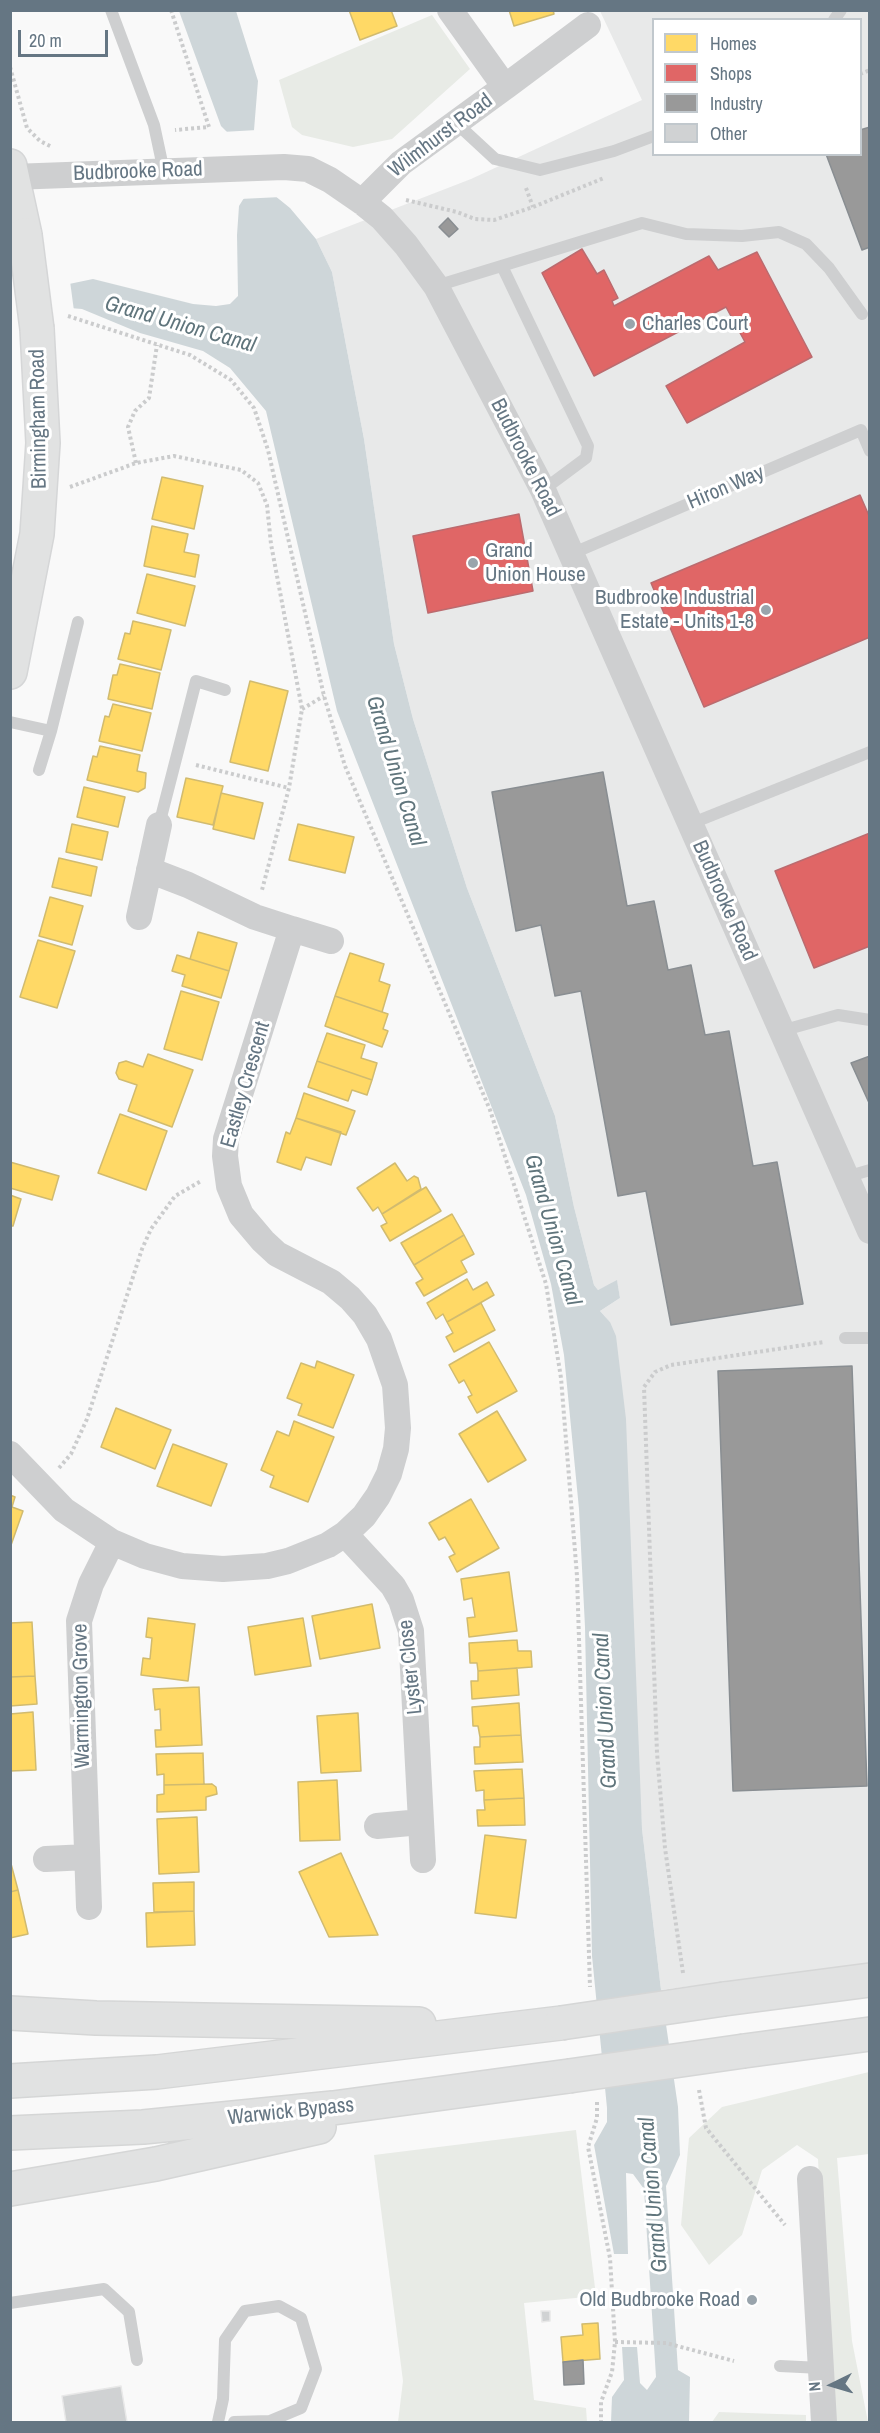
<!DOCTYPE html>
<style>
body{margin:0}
#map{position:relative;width:880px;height:2433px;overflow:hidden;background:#f9f9f9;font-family:"Archivo Narrow",sans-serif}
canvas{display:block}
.frame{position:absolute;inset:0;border:12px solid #657683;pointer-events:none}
.legend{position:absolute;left:652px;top:18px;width:210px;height:138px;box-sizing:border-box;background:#fff;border:2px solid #c1c8cd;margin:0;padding:8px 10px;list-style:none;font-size:18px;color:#657683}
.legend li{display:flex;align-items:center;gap:12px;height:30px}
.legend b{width:30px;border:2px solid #c1c8cd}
.north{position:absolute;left:802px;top:2355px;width:60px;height:60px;-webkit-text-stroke:4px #fff;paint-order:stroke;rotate:265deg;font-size:16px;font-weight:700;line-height:24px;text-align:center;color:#657683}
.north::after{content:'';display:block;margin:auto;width:21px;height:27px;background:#657683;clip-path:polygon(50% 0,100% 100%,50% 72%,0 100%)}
.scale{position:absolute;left:18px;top:30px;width:90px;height:27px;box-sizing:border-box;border:3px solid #657683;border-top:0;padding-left:8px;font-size:18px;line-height:21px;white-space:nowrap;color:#657683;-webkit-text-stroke:4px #fff;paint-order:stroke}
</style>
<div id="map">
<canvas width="880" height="2433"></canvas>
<div class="frame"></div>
<ul class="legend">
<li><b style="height:16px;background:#ffd966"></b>Homes</li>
<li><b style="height:16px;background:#e06666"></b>Shops</li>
<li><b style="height:16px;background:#999"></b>Industry</li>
<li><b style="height:16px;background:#d0d2d3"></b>Other</li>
</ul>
<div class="north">N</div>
<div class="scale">20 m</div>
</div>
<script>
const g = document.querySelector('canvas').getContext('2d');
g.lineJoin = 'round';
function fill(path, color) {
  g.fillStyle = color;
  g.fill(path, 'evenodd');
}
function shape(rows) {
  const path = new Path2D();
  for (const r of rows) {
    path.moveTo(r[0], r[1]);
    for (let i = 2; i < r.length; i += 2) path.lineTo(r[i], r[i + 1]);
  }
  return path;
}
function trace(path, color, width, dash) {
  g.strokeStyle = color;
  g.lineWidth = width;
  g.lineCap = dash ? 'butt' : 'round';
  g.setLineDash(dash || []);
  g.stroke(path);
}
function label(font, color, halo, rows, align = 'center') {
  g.font = font + ' "Archivo Narrow",sans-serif';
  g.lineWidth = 6;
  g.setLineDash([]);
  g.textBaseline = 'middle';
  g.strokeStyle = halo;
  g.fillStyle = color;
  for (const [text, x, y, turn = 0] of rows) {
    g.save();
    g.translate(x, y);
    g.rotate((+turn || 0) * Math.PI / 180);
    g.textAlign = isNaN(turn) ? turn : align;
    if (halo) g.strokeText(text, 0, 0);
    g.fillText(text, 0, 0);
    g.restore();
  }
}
const built = shape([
 [600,11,869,11,869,1963,661,1990,642,1829,610,1322,600,1311,620,1298,617,1281,598,1290,594,1285,574,1207,555,1116,467,888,413,719,394,644,364,439,332,272,316,239,471,179,642,100],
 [654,20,860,20,860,154,654,154]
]);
const green = shape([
 [432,15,470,69,392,139,353,147,302,135,292,127,279,80],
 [869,2072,869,2154,837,2158,852,2341,868,2422,831,2422,818,2159,797,2145,762,2170,742,2235,709,2265,681,2225,689,2138,722,2107],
 [576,2130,596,2296,524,2303,534,2400,586,2408,587,2422,398,2422,403,2381,374,2155],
 [719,2412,806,2415,806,2422,712,2422]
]);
const water = shape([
 [179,11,236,11,258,81,254,130,269,191,290,208,316,239,332,272,364,439,394,644,413,719,467,888,555,1116,574,1207,594,1285,598,1290,617,1280,620,1298,600,1311,610,1322,616,1336,626,1419,642,1829,661,1990,678,2107,680,2155,666,2186,678,2370,690,2377,689,2422,611,2422,612,2397,624,2380,622,2347,637,2347,640,2383,647,2390,656,2377,644,2189,633,2174,626,2173,628,2254,614,2254,594,2145,607,2122,607,2108,592,1956,585,1627,579,1509,564,1355,551,1284,526,1195,337,711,266,411,230,368,203,351,140,333,82,309,70,308,10,268,69,284,93,279,193,304,216,306,230,304,238,296,237,235,239,206,244,198,237,142,221,126]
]);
const pier = shape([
 [257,130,271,190,281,197,240,199,234,144,222,132],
 [10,265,70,281,74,311,10,299]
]);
const homes = shape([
 [349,10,391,10,397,26,360,40,349,10],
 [509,10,553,10,554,14,514,26,509,10],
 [162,477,203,486,194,529,152,519,162,477],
 [152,526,188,534,184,552,199,555,195,577,144,566,152,526],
 [147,574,195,586,185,626,137,613,147,574],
 [133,621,171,630,161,670,118,659,125,633,130,634,133,621],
 [120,664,160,673,152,709,108,699,113,675,117,675,120,664],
 [250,681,288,691,268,771,230,762,250,681],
 [113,704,151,713,142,751,99,741,105,716,109,717,113,704],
 [100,746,140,755,137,771,146,773,145,788,138,792,87,780,93,756,97,757,100,746],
 [186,778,223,786,213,825,177,817,186,778],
 [84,787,125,797,118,827,77,817,84,787],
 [221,793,263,803,254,839,213,829,221,793],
 [72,824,108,832,102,860,66,852,72,824],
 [298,824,354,837,345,873,289,860,298,824],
 [59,858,97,867,91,896,52,887,59,858],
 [50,897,83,906,72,945,39,936,50,897],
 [198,932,237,943,229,971,190,959,198,932],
 [38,940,75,951,57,1008,20,997,38,940],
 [350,953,384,964,379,981,390,985,382,1012,335,996,350,953],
 [177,955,229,971,221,998,182,986,185,975,172,971,177,955],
 [181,991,219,1002,202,1060,164,1049,181,991],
 [335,996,388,1014,383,1029,388,1031,382,1047,325,1026,335,996],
 [327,1033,365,1045,361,1058,377,1063,372,1080,317,1061,327,1033],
 [148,1054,193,1070,172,1127,128,1111,137,1085,119,1079,116,1073,119,1063,126,1061,143,1067,148,1054],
 [317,1061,372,1080,367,1095,352,1090,348,1101,308,1087,317,1061],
 [304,1093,355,1111,346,1135,296,1118,304,1093],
 [120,1114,167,1131,146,1190,98,1173,120,1114],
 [296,1118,341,1132,331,1165,306,1157,301,1170,277,1162,286,1132,290,1134,296,1118],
 [10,1162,59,1176,52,1200,10,1188,10,1162],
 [395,1163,407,1181,414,1176,418,1178,421,1189,382,1214,378,1207,373,1211,357,1188,395,1163],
 [426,1187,441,1211,390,1241,381,1226,387,1223,382,1214,426,1187],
 [10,1195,21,1199,13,1226,10,1226,10,1195],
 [452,1214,464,1235,414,1265,401,1243,452,1214],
 [464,1235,474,1254,461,1261,467,1272,424,1296,416,1283,423,1279,414,1265,464,1235],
 [467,1279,473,1290,487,1282,494,1295,447,1322,443,1314,436,1319,427,1303,467,1279],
 [481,1303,495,1330,454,1352,446,1337,453,1333,447,1322,481,1303],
 [489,1342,517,1391,477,1413,468,1397,472,1395,464,1380,459,1383,449,1365,489,1342],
 [317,1361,354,1375,333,1428,298,1415,302,1404,287,1398,301,1363,315,1368,317,1361],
 [116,1408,171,1430,155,1469,101,1447,116,1408],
 [497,1411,526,1460,488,1482,459,1434,497,1411],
 [294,1421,334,1437,308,1502,270,1487,274,1476,261,1470,277,1431,289,1436,294,1421],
 [173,1444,227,1464,211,1506,157,1486,173,1444],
 [10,1495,15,1497,12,1507,23,1511,10,1548,10,1495],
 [471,1499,499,1548,457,1572,449,1557,455,1554,445,1537,439,1540,429,1523,471,1499],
 [509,1572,517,1631,469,1637,467,1618,475,1617,472,1598,464,1600,461,1579,509,1572],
 [372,1604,380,1648,320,1659,312,1616,372,1604],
 [148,1618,195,1624,188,1681,141,1675,143,1658,150,1659,152,1638,146,1637,148,1618],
 [303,1618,311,1666,255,1675,248,1627,303,1618],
 [32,1622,35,1676,10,1677,10,1623,32,1622],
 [517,1640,518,1651,531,1651,532,1667,478,1671,477,1663,470,1663,469,1643,517,1640],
 [517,1668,519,1695,472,1699,471,1681,478,1681,478,1671,517,1668],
 [35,1676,37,1704,10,1706,10,1677,35,1676],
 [199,1687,202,1745,156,1747,155,1730,161,1730,160,1709,155,1710,153,1689,199,1687],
 [519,1703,521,1735,480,1737,478,1726,473,1726,472,1707,519,1703],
 [33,1712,36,1770,10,1771,10,1714,33,1712],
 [358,1713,361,1771,321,1773,317,1716,358,1713],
 [521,1735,523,1762,475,1764,474,1747,480,1747,480,1737,521,1735],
 [203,1753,204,1784,164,1785,164,1774,157,1775,156,1754,203,1753],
 [522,1769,524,1798,484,1800,484,1790,476,1791,474,1771,522,1769],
 [337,1780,340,1840,300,1841,298,1782,337,1780],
 [212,1784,216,1787,217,1794,206,1797,206,1810,157,1812,157,1795,164,1794,164,1785,212,1784],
 [524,1798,525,1825,478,1826,477,1810,485,1810,484,1800,524,1798],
 [197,1817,199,1872,159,1874,157,1819,197,1817],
 [485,1835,526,1840,516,1918,475,1913,485,1835],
 [341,1853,378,1935,329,1937,299,1872,341,1853],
 [10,1860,18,1890,10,1892,10,1860],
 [194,1882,194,1911,154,1912,153,1883,194,1882],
 [18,1890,28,1934,10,1938,10,1892,18,1890],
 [194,1911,195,1945,147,1947,146,1913,194,1911],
 [598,2323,600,2359,563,2362,561,2337,583,2335,582,2324,598,2323]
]);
const shops = shape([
 [582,249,597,274,604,270,618,298,612,301,614,306,709,256,718,270,757,252,812,357,687,423,666,386,745,342,726,307,594,376,542,273,582,249],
 [860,495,870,518,870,637,704,707,651,583,860,495],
 [519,514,533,591,428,613,413,536,519,514],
 [870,833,870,946,814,968,775,871,870,833]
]);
const industry = shape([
 [870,127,870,247,862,250,826,154,860,154,860,130,870,127],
 [448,218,458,229,449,237,439,227,448,218],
 [603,772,627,906,654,901,668,970,691,965,705,1035,729,1031,753,1166,777,1162,803,1304,671,1325,646,1191,618,1196,581,991,555,996,541,925,516,931,492,792,603,772],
 [870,1056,870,1105,851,1063,870,1056],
 [852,1366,867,1786,733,1791,718,1371,852,1366],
 [583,2360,584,2384,564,2385,563,2362,583,2360]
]);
const building = shape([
 [541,2311,550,2311,550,2321,542,2322,541,2311],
 [121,2386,127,2422,66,2422,62,2396,121,2386]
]);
const path = shape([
 [171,10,209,127,175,130],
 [10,67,27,128,40,141,52,147],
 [860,74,870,70],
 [526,188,533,207],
 [406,200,457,212,475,219,494,220,533,207,604,178],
 [68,316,190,355,231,380,254,408,268,450,324,696,345,766,490,1110,546,1284,561,1378,577,1576,590,1987],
 [136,463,128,427,135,411,149,398,157,345],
 [70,487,136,463,174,456,241,470,258,483,267,505,271,544,302,709,289,788,262,890],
 [302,709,324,696],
 [196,765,289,788],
 [59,1468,71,1454,87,1419,142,1249,151,1229,175,1196,201,1181],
 [683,1973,665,1848,657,1753,644,1387,655,1372,671,1365,824,1342],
 [699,2090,706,2128,785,2225],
 [597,2102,597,2118,588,2147,610,2258,615,2342,612,2372,601,2402,601,2422],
 [615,2342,666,2343,734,2361]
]);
const service = shape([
 [111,10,154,125,164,172],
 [834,20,841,10],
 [455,122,495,159,540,170,614,151,654,136],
 [502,266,588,446,586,458,543,490],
 [436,286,642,223,686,234,742,236,779,232,806,244,829,268,862,314],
 [571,554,861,430,870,451],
 [10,722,51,731,39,770],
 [51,731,78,622],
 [690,824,870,752],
 [159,825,196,681,225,690],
 [781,1031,838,1015,870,1020],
 [846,1177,870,1170],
 [845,1338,870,1338],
 [10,2303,104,2289,129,2312,137,2360],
 [780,2366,821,2368],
 [218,2422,223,2399,225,2340,245,2311,279,2306,301,2318,316,2369,301,2408,270,2421,234,2422]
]);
const minor = shape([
 [505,87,588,25],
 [12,177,284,167,308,169,330,180,362,202,382,218,406,245,436,286,543,490,870,1231],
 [362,202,401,163,505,87,450,10],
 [139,917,159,825],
 [292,929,331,941],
 [10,1454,64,1510,112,1542,145,1556,182,1566,223,1569,267,1566,288,1561,328,1545,345,1534,364,1516,378,1496,389,1474,396,1449,398,1428,395,1385,379,1339,365,1315,350,1298,331,1282,277,1254,263,1241,241,1215,229,1186,225,1156,226,1139,292,929,255,917,188,885,149,870],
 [345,1534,393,1586,401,1600,411,1631,423,1860],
 [377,1826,421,1822],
 [46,1859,87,1857],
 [89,1907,79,1621,91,1584,112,1542],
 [810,2179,824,2422]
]);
const primary = shape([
 [10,166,25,235],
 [10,672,37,534,43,443,37,329]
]);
const trunk = shape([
 [724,1999,870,1980],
 [10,2013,96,2018,419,2024],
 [744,2051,870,2034],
 [10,2081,157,2072,561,2023],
 [10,2133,143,2127,333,2108,569,2076],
 [10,2189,156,2164,319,2127]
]);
const primaryBridge = shape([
 [25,235,37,329]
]);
const trunkBridge = shape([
 [561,2023,724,1999],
 [569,2076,744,2051]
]);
const markers = [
 [630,324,6,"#99a4ac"],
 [473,563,6,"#99a4ac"],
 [766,610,6,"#99a4ac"],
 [752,2300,6,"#99a4ac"]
];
const streetNames = [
 ["Wilmhurst Road",441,136,-37],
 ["Budbrooke Road",138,172,-2],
 ["Birmingham Road",39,419,-91],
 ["Budbrooke Road",525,458,63],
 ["Hiron Way",726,488,-23],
 ["Budbrooke Road",724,901,66],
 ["Eastley Crescent",246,1085,-74],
 ["Lyster Close",411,1667,-96],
 ["Warmington Grove",82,1696,-91],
 ["Warwick Bypass",291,2112,-6]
];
const poiNames = [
 ["Charles Court",642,324],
 ["Grand",485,551],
 ["Union House",485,575],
 ["Budbrooke Industrial",754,598,"right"],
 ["Estate - Units 1-8",754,622,"right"],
 ["Old Budbrooke Road",740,2300,"right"]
];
const waterNames = [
 ["Grand Union Canal",180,325,16],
 ["Grand Union Canal",395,771,73],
 ["Grand Union Canal",552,1230,74],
 ["Grand Union Canal",606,1711,-93],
 ["Grand Union Canal",654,2195,-95]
];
fill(built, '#e8e9e9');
fill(green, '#e8ebe6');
fill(water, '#ced6d9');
fill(pier, '#f9f9f9');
fill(homes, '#ffd966');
trace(homes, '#d1bb6f', 1.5);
fill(shops, '#e06666');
trace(shops, '#bb6b6f', 1.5);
fill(industry, '#999');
trace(industry, '#898e92', 1.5);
fill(building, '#d0d2d3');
trace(building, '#e8e8e8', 1.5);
trace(primary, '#d5d6d7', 36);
trace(trunk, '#d5d6d6', 36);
trace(path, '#cbcccd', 4, [3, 3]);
trace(service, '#cecfd0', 12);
trace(minor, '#cecfd0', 26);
trace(primary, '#e1e2e2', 33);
trace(trunk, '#e1e2e2', 33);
trace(primaryBridge, '#d5d6d7', 36, []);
trace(trunkBridge, '#d5d6d6', 36, []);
trace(primaryBridge, '#e1e2e2', 33);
trace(trunkBridge, '#e1e2e2', 33);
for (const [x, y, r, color] of markers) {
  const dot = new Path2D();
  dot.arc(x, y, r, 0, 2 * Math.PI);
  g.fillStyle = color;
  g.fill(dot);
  trace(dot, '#fff', 2);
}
label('21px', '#657683', '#fff', streetNames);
label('21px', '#657683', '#fff', poiNames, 'left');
label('italic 22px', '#60757c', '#fff', waterNames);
</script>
